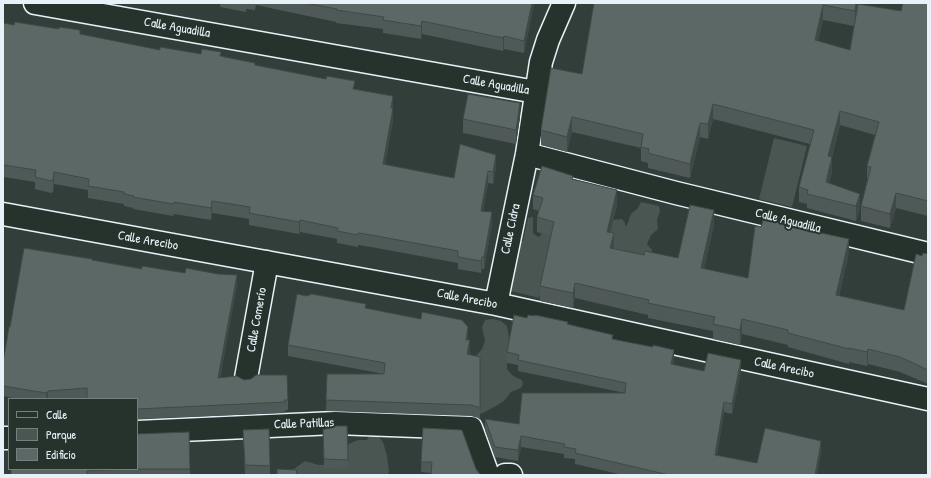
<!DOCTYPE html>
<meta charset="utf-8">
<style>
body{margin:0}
#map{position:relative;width:931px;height:478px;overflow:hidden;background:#323e39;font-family:"Patrick Hand",sans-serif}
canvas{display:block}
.frame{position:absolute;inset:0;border:4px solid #e8f1f8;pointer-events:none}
.legend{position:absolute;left:8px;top:398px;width:130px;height:72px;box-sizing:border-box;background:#26332d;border:1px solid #747f7e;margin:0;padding:5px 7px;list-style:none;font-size:12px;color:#e8f1f8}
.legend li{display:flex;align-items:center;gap:8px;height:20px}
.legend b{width:20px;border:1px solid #747f7e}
</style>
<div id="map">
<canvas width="931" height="478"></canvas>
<div class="frame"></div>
<ul class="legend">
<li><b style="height:5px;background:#26332d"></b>Calle</li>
<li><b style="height:11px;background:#495651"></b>Parque</li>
<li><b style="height:11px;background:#5c6865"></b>Edificio</li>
</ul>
</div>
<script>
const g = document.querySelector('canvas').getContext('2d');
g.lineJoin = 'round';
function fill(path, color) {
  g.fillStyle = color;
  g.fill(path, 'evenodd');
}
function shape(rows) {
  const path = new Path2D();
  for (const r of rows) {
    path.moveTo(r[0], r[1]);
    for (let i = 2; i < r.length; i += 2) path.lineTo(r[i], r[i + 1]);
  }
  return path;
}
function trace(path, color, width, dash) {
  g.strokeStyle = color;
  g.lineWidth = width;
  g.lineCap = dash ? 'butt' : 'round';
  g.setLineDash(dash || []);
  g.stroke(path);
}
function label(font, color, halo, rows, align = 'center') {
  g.font = font + ' "Patrick Hand",sans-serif';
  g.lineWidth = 4;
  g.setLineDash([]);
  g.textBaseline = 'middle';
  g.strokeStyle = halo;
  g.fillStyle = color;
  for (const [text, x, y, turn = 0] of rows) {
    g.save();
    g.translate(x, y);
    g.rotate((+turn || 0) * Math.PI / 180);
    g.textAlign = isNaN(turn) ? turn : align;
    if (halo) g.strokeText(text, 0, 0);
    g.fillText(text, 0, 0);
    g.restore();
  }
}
const green = shape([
 [774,138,807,146,792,207,759,199],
 [641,202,659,206,660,211,657,220,658,229,651,235,647,244,652,250,651,256,654,264,607,246,613,220,622,219,625,223,625,226,627,225,631,214,638,208],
 [533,217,533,233,535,235,539,237,542,233,561,239,549,253,539,298,511,291,519,242,523,241,528,218],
 [493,319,501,321,507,326,509,337,507,363,507,369,513,376,522,380,523,384,521,388,511,392,504,401,496,406,483,413,456,421,399,419,395,413,395,401,475,357,482,349,485,341,482,327,485,320],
 [373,435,379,437,383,442,387,456,389,471,388,475,273,475,287,474,305,461,319,465,342,464,342,447,358,440,367,440,369,436]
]);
const minor = shape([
 [35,3,536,92],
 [527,154,676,193,928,254],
 [3,214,496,304,928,399],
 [496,304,527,154,541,62,548,40,564,3],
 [246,378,267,262],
 [137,432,335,423,471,428,488,475],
 [3,438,9,438],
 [505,475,511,475]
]);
const wall = shape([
 [215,3,534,3,524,53,504,49,503,51,422,34,421,39,383,33,383,29,336,23,336,22,256,5,255,10,246,9,246,12,220,7,220,4],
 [594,3,859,3,859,4,901,11,928,3,928,216,896,208,890,228,861,221,861,206,867,181,867,166,875,135,840,125,832,157,832,172,829,183,860,209,856,221,807,208,807,204,799,202,799,187,810,144,713,119,708,139,700,137,690,178,648,168,648,163,641,161,641,148,572,132,567,152,541,145,541,130,582,74],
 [823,20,854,26,850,50,818,41],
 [3,23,80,34,160,50,221,56,255,65,355,89,393,96,393,120,385,165,454,178,496,167,493,184,488,183,483,211,492,224,484,269,482,269,481,273,458,269,458,263,371,247,358,245,358,247,337,243,337,239,300,232,299,234,249,225,249,219,212,213,211,220,174,214,173,216,133,209,133,208,124,206,124,204,88,198,88,190,54,184,53,192,51,193,35,189,35,182,4,177,3,182],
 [520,117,516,144,463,133,463,119],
 [573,179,617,205,610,232,614,248,644,255,678,258,714,225,704,269,748,278,761,227,780,224,849,253,839,296,904,310,922,256,928,254,928,384,900,372,868,364,867,366,849,362,849,364,788,347,788,345,742,334,740,345,713,339,713,331,648,318,648,315,575,298,573,308,540,301,540,286,551,236,537,232,537,217,539,211,533,209,533,195],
 [92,260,237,285,220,378,244,380,288,400,288,410,285,410,285,413,137,419,137,399,87,398,74,399,19,399,3,396,3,357,4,357,10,327],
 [366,308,468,337,467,340,470,351,469,355,480,357,480,420,478,418,471,416,326,411,327,374,384,374,288,356,288,345],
 [527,318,568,324,613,339,674,360,673,365,704,371,741,371,732,414,724,412,717,455,757,463,821,451,819,464,817,475,623,475,575,464,575,459,564,458,564,454,521,447,518,461,495,457,485,430,485,419,519,424,625,393,518,371,518,365,507,363,507,352],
 [347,426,348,469,324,468,323,429],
 [423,428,476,469,431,473,421,472],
 [243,430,270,466,270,475,245,475],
 [189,432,190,475,11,475]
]);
const shadedWall = shape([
 [532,3,534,3,524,53,524,41],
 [856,3,859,3,855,26,855,11],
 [823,5,823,20,815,55,815,40],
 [422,21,422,34,421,39,421,26],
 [504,36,504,49,503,51,503,38],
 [393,96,393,108,391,118,393,108,393,120,383,177,383,164],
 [520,103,520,117,516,144,516,130],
 [713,104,713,119,708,139,708,124],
 [840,111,840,125,828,171,828,156],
 [572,117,572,132,567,152,567,137],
 [700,123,700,137,690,178,690,164],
 [496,155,496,167,493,184,493,172],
 [832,157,832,172,826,196,826,182],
 [4,165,4,177,3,182,3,170],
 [488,171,488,183,481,223,481,211],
 [54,172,54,184,53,192,53,180],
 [617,190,617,205,607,246,607,232],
 [896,193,896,208,890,228,890,214],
 [860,194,860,209,856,221,856,206],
 [212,201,212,213,211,220,211,208],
 [714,210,714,225,701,283,701,268],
 [492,212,492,224,484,269,484,257],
 [300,220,300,232,299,234,299,222],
 [614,233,614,248,610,262,610,248],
 [849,239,849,253,836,310,836,295],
 [482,257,482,269,481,273,481,261],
 [237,275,237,285,218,388,218,378],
 [575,283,575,298,573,308,573,293],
 [742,319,742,334,740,345,740,330],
 [468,327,468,337,466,351,466,340],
 [470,340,470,351,467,365,467,354],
 [868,349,868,364,867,366,867,352],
 [674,350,674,360,671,375,671,364],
 [741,360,741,371,732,414,732,404],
 [48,391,48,399,46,399,46,393],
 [724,402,724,412,715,466,715,455],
 [521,436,521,447,518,461,518,450],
 [821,441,821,451,819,464,817,475,815,475]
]);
const building = shape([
 [305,3,532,3,524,41,504,36,503,38,422,21,421,26,383,20,384,17,336,10,337,9,305,3],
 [594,3,856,3,855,11,823,5,815,40,850,50,858,4,901,11,903,3,928,3,928,201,896,193,890,214,861,206,871,167,867,166,879,122,840,111,828,156,832,157,826,182,860,194,856,206,807,194,808,190,799,187,814,130,713,104,708,124,700,123,690,164,648,153,649,149,641,147,643,134,572,117,567,137,541,130,551,68,582,74,594,3],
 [15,22,59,29,59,27,80,30,80,34,160,50,160,47,201,54,202,49,221,52,220,56,255,63,255,65,326,79,327,76,355,81,353,89,393,96,391,108,393,108,383,164,454,178,460,144,496,155,493,172,488,171,481,211,492,212,484,257,482,257,481,261,458,257,458,251,371,235,358,233,358,235,337,231,338,228,300,220,299,222,249,213,250,207,212,201,211,208,174,202,173,204,133,197,134,196,124,194,124,192,88,186,89,179,54,172,53,180,51,181,35,177,36,170,4,165,3,170,3,23,14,25,15,22],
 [468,94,520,103,516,130,463,119,468,94],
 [542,166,573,176,572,179,617,190,607,232,614,233,610,248,644,255,645,251,678,258,690,205,714,210,701,268,748,278,755,226,761,227,763,220,780,222,780,224,849,239,836,295,904,310,916,254,922,256,923,253,928,254,928,370,900,357,868,349,867,352,849,348,849,349,788,333,788,330,742,319,740,330,713,324,715,317,648,303,649,300,575,283,573,293,540,286,554,222,537,217,543,198,533,195,542,166],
 [24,248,92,259,92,260,142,269,142,266,185,273,186,268,218,274,237,275,218,378,237,376,244,380,251,379,256,375,287,375,288,400,284,400,285,402,137,409,137,399,87,399,87,388,48,391,46,393,3,386,3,357,4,357,9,327,10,327,24,248],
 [297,294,307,296,312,294,366,304,365,308,421,319,422,312,462,320,468,327,466,340,470,340,467,354,480,357,480,409,478,407,471,405,326,400,327,374,384,374,385,363,288,345,297,294],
 [514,315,527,318,528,315,535,316,535,315,568,322,567,324,613,335,612,339,653,347,653,345,674,350,671,364,704,371,708,353,741,360,732,404,724,402,715,455,757,463,765,428,821,441,819,454,815,475,669,475,575,453,576,449,564,447,565,444,521,436,518,450,495,447,485,419,519,424,522,393,625,393,626,383,518,360,519,355,507,352,514,315],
 [326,426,347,426,348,460,324,459,323,429,326,429,326,426],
 [423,428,462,430,476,469,480,474,479,475,431,475,432,462,421,462,423,428],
 [269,429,270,466,245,465,243,430,269,429],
 [189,432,190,469,128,469,87,471,87,475,11,475,11,469,137,469,137,434,189,432],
 [277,469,297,470,296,475,277,475,277,469]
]);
const streetNames = [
 ["Calle Aguadilla",177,28,10],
 ["Calle Aguadilla",496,85,10],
 ["Calle Aguadilla",788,221,14],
 ["Calle Cidra",511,229,-78],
 ["Calle Arecibo",148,241,10],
 ["Calle Arecibo",467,299,11],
 ["Calle Comerío",257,320,-80],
 ["Calle Arecibo",784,368,12],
 ["Calle Patillas",304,424,-2]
];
fill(green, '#495651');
trace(minor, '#e8f1f8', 25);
trace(minor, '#26332d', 22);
fill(wall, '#4f5957');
fill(shadedWall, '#404947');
fill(building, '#5c6865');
trace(building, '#404947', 1);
label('13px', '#e8f1f8', '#26332d', streetNames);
</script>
